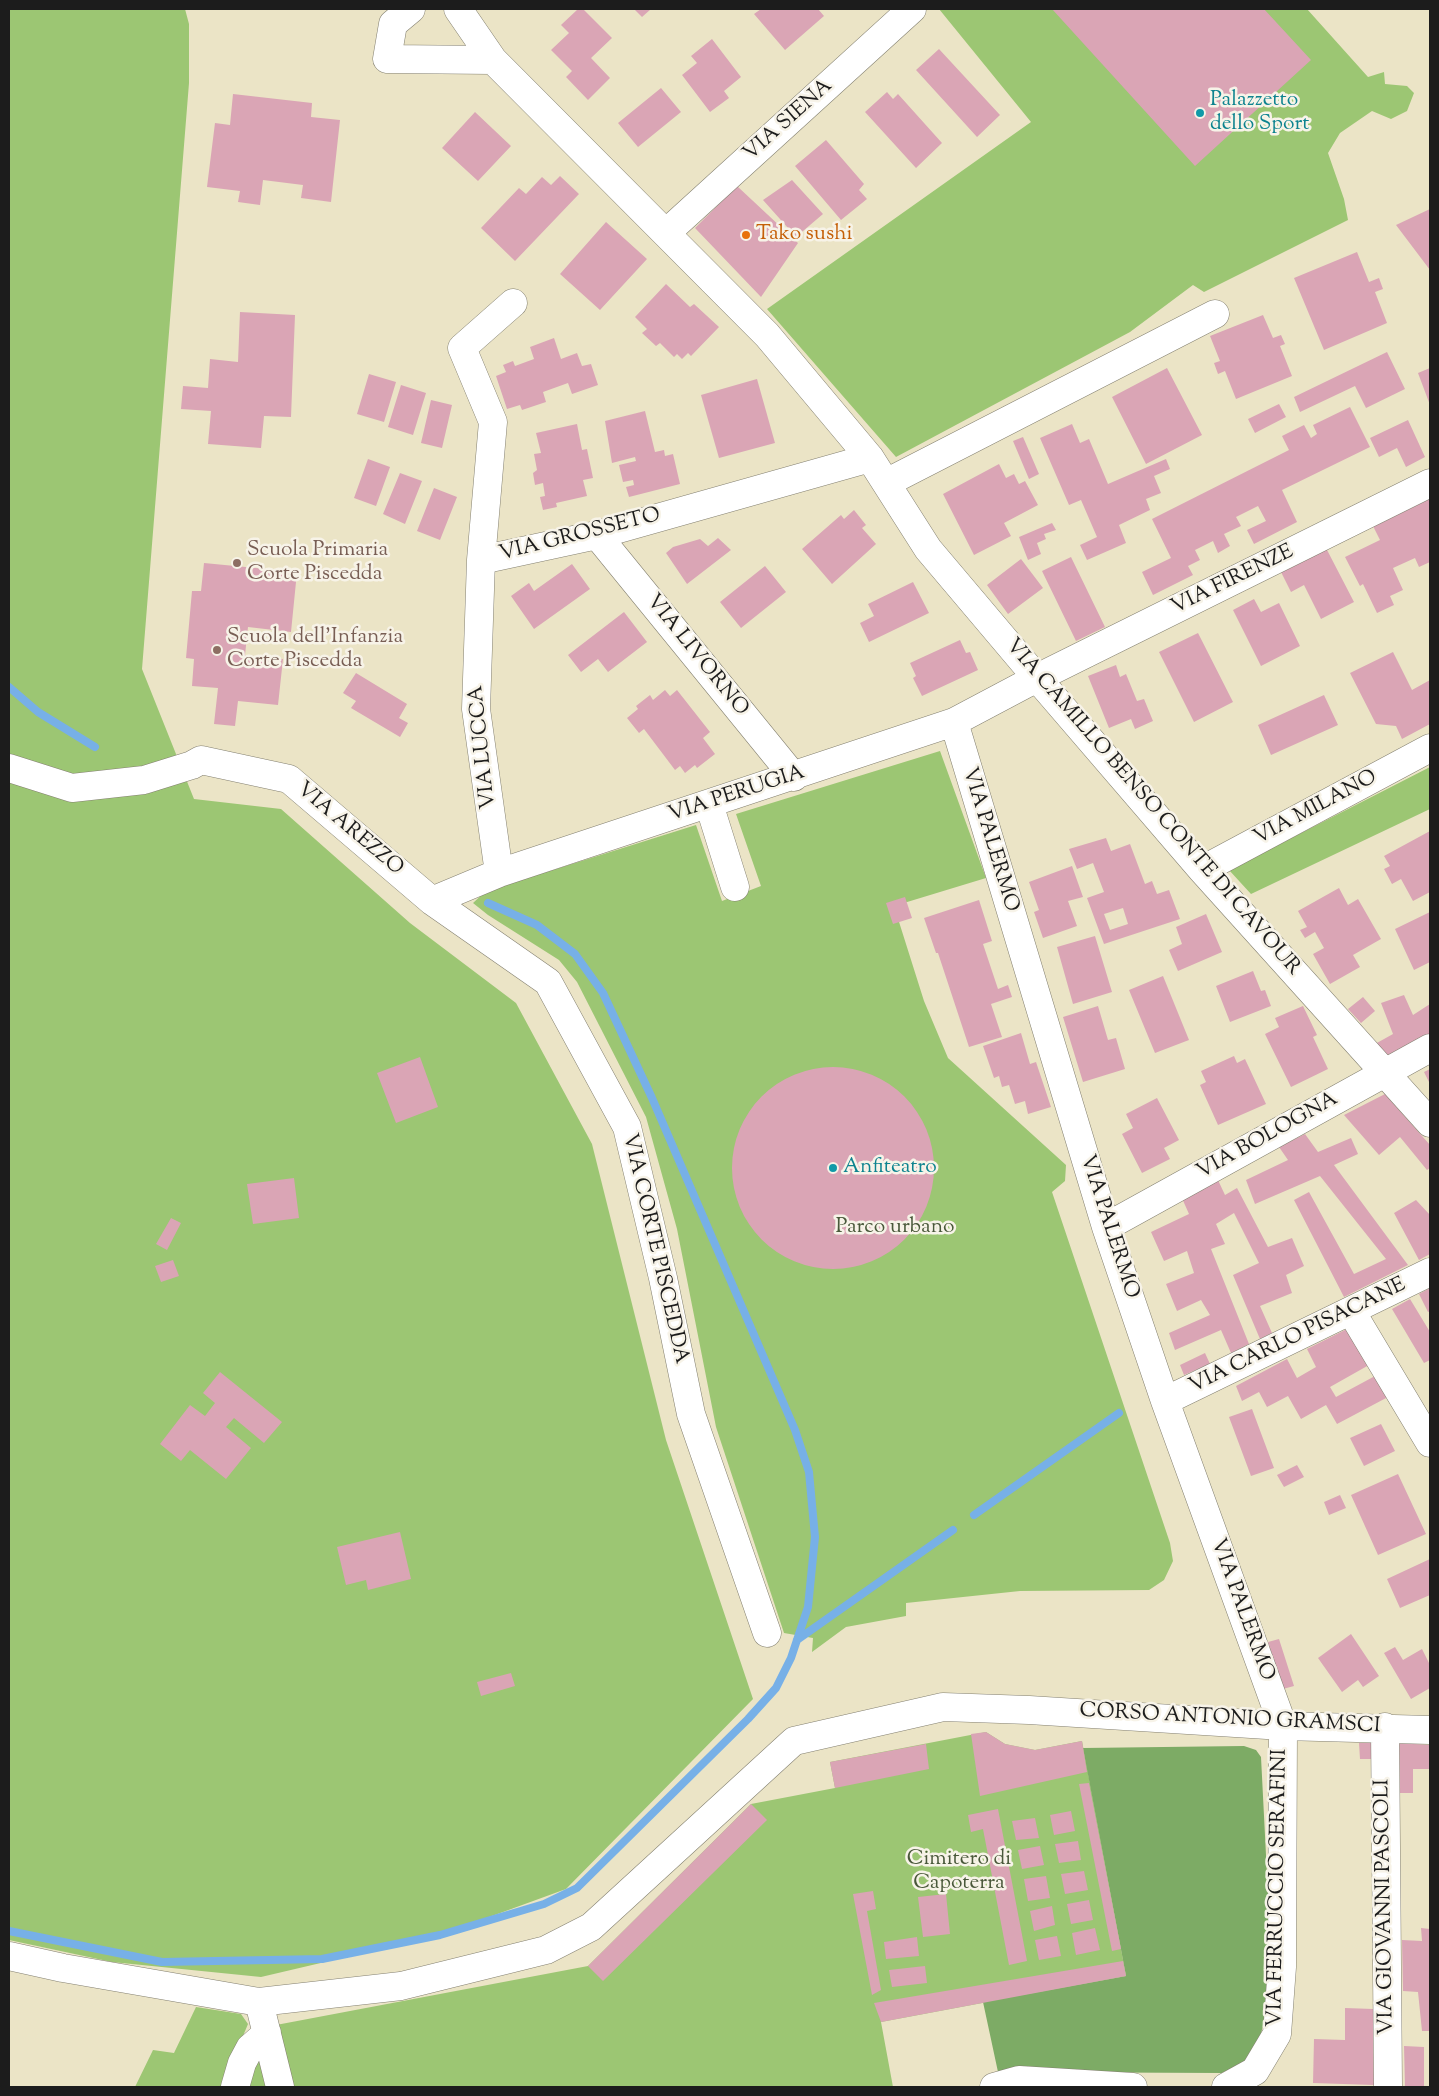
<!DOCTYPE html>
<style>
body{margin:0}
#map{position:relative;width:1439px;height:2096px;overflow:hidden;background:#ebe4c6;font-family:"Sorts Mill Goudy",serif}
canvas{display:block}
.frame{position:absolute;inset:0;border:10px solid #1c1c1c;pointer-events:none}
</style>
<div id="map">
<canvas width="1439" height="2096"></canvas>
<div class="frame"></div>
</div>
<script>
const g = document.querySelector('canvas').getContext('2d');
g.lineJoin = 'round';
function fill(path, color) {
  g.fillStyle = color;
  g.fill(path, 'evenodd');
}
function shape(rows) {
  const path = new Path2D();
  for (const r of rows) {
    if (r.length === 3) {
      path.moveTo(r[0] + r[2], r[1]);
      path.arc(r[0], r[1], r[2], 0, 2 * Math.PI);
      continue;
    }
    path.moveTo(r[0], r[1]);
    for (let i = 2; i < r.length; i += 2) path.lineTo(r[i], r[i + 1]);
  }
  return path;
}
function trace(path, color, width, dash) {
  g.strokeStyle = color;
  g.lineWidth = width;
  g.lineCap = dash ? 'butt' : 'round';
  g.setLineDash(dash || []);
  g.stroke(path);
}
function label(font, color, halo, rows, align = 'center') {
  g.font = font + ' "Sorts Mill Goudy",serif';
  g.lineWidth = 5;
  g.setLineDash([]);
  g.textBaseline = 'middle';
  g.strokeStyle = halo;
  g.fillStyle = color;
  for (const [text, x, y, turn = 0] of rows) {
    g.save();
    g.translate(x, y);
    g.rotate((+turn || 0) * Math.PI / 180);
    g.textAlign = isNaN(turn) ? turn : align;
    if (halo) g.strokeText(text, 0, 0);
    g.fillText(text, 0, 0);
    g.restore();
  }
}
const green = shape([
 [9,9,185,9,189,24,189,83,142,669,194,799,281,809,410,923,516,1003,592,1144,666,1440,753,1699,566,1889,440,1935,261,1977,112,1962,9,1940],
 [939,9,1307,9,1368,77,1384,72,1385,84,1407,86,1414,93,1407,111,1391,119,1372,111,1340,133,1328,153,1344,199,1348,220,1204,292,1193,285,1130,332,896,457,767,309,1031,122],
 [940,751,986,878,894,906,924,1001,948,1058,1066,1165,1065,1181,1052,1192,1170,1543,1173,1561,1164,1580,1149,1590,1020,1591,906,1603,906,1616,846,1627,812,1652,813,1638,784,1633,716,1427,677,1229,646,1117,577,982,559,960,488,915,473,903,486,891,696,825,722,901,761,886,736,814],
 [1430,767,1430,809,1251,894,1229,870],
 [986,1732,1005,1744,1035,1750,1082,1741,1126,1976,881,2022,893,2087,288,2087,276,2025,588,1966,751,1804,835,1788,830,1762],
 [196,2007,241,2014,248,2024,235,2055,267,2057,272,2087,135,2087,153,2050,174,2053]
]);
const forest = shape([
 [1244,1746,1256,1750,1261,1757,1272,1973,1266,2013,1259,2042,1244,2062,1222,2073,998,2072,983,2002,1126,1976,1083,1748]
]);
const stream = shape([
 [9,687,38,712,95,747],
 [974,1515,1119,1413],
 [797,1640,953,1530],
 [9,1931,162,1962,322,1959,440,1935,544,1904,577,1888,748,1719,776,1688,791,1658,808,1607,815,1537,809,1472,795,1430,652,1098,603,993,575,954,537,925,488,903]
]);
const building = shape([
 [578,9,583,9,612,38,591,58,610,78,588,100,566,77,572,71,551,50,569,33,561,25],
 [634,9,651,9,642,17],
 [761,9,818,9,824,16,785,50,754,14],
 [1052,9,1264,9,1311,60,1195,166],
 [712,39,741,77,724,91,729,98,710,112,682,75,697,63,691,56],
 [939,49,1000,115,977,137,916,70],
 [661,88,681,112,638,147,618,123],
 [887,92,893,99,898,94,942,143,916,168,865,112],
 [233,94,312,103,311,117,340,120,331,202,301,198,303,185,263,180,260,205,238,202,240,191,207,187,215,123,230,125],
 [475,112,511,146,478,181,442,148],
 [826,140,864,184,859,190,867,199,841,220,795,166],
 [560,176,579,194,515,261,481,228,519,188,526,194,542,177,551,185],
 [792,180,823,214,796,237,763,200],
 [737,186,798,243,761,297,695,228],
 [1430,209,1430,270,1396,225],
 [606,222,647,259,600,310,560,274],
 [1357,252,1369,282,1379,278,1383,289,1375,292,1387,323,1324,350,1294,278],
 [666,284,690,307,694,304,719,327,691,356,688,353,682,359,677,354,674,357,660,343,656,346,642,333,647,329,635,317],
 [240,312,295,315,291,417,264,416,261,448,208,444,211,411,181,409,183,386,208,388,210,359,238,362],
 [1263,315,1273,338,1281,335,1285,344,1280,346,1292,376,1236,399,1225,371,1218,374,1214,363,1220,361,1210,336],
 [554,338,561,359,577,353,582,366,591,364,598,385,572,394,568,383,543,392,546,402,522,410,520,405,507,409,496,376,506,372,503,365,513,361,515,366,534,359,530,347],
 [1387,352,1405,389,1366,408,1355,386,1300,412,1294,397],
 [1167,368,1202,435,1146,464,1112,397],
 [1430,368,1430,405,1418,373],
 [369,374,396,382,384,422,357,414],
 [757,379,775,443,719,458,701,395],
 [401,385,426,393,413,435,388,427],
 [431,400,452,405,442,448,421,443],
 [1279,404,1286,417,1255,433,1248,419],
 [1350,407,1370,447,1282,490,1297,522,1254,544,1247,530,1266,521,1258,506,1236,517,1241,526,1224,534,1230,546,1218,553,1213,541,1195,550,1200,560,1188,566,1193,575,1153,595,1142,572,1171,558,1152,519,1289,450,1282,436,1304,425,1311,438,1317,434,1313,425],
 [645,411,655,452,664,450,665,456,673,454,680,484,629,497,626,487,634,485,633,480,623,482,619,465,636,461,635,457,612,463,605,421],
 [1408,420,1425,457,1406,467,1397,448,1379,457,1370,438],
 [577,424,582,450,587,449,593,478,583,480,587,496,556,503,557,507,543,510,540,497,545,496,543,483,535,485,533,473,537,470,534,454,541,453,536,433],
 [1072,424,1080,443,1089,439,1108,484,1166,459,1170,469,1154,476,1161,493,1146,499,1150,510,1119,525,1126,543,1087,560,1080,545,1097,537,1081,500,1069,505,1040,438],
 [1023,437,1039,474,1029,479,1013,441],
 [368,459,390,467,376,506,354,498],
 [999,464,1006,478,1014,474,1019,484,1025,481,1038,505,1004,523,1011,536,974,555,943,494],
 [400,473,422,481,405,524,383,514],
 [434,488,457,497,440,540,417,531],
 [1430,496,1430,562,1419,567,1415,558,1393,568,1403,590,1390,596,1394,605,1377,613,1363,584,1360,586,1345,557,1380,540,1372,524],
 [854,510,866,525,862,528,876,544,832,584,802,549,841,515,844,519],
 [1052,523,1056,530,1044,534,1046,539,1037,543,1041,554,1028,560,1019,537],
 [718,538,731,550,687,584,666,553,673,547,700,539,708,546],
 [1326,548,1354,602,1321,619,1304,585,1291,592,1280,570],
 [1071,557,1105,627,1076,641,1042,571],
 [1021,559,1043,588,1008,614,987,585],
 [204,563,297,572,291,632,248,627,245,655,283,659,278,705,238,701,235,726,214,724,218,688,192,686,194,659,186,658,192,591,201,591],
 [572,564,590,589,534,629,511,596,529,583,534,591],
 [765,566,786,592,741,628,720,602],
 [913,582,929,613,869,642,860,623,874,616,868,604],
 [1254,599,1261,612,1279,603,1300,646,1261,666,1233,610],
 [624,612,647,642,608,672,598,659,581,672,568,655],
 [1198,633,1233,702,1194,722,1159,652],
 [960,640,966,653,970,652,978,670,922,696,913,678,916,676,910,663],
 [1393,652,1412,690,1430,680,1430,724,1402,739,1396,726,1376,724,1350,673],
 [1116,665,1120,677,1126,674,1137,701,1144,699,1153,721,1135,729,1131,719,1109,728,1088,676],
 [356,673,407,704,399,718,408,723,400,737,351,708,356,701,343,693],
 [665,690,670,696,677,690,710,732,703,738,715,754,697,768,695,765,685,773,680,766,675,770,644,729,639,733,627,718,638,709,636,706,650,695,653,700],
 [1324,695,1338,725,1271,755,1258,725],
 [1430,831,1430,892,1413,901,1401,879,1392,884,1384,869,1390,866,1384,856],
 [1106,838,1111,851,1130,844,1145,884,1152,881,1157,894,1169,890,1180,919,1104,944,1087,898,1104,892,1093,863,1077,869,1069,849],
 [1123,908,1128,924,1110,930,1104,914],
 [1072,866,1083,897,1068,901,1077,926,1043,938,1034,912,1039,910,1029,882],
 [1339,888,1348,905,1358,899,1381,939,1353,955,1360,967,1330,984,1313,954,1324,948,1315,932,1305,938,1300,930,1307,927,1298,911],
 [905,897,912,918,893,924,886,903],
 [979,900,992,941,983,944,998,989,1008,985,1012,997,991,1004,1002,1037,969,1047,938,953,936,953,924,918],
 [1430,912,1430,962,1414,970,1395,929],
 [1206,914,1222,952,1178,971,1169,950,1182,944,1176,927],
 [1095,936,1112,992,1073,1004,1057,947],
 [1253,971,1261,991,1265,990,1271,1006,1230,1022,1216,986],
 [1163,976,1189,1040,1155,1053,1129,990],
 [1404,995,1413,1015,1430,1004,1430,1034,1387,1058,1375,1044,1393,1034,1381,1003],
 [1363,997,1375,1011,1361,1023,1348,1009],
 [1098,1006,1108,1040,1116,1038,1125,1069,1083,1082,1063,1017],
 [1303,1006,1317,1035,1313,1037,1328,1069,1291,1087,1265,1034,1279,1027,1275,1018],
 [1021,1033,1030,1064,1036,1062,1051,1107,1028,1114,1025,1101,1015,1104,1009,1085,1002,1087,999,1076,994,1078,983,1046],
 [1234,1056,1237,1063,1245,1059,1266,1104,1218,1125,1200,1085,1206,1082,1201,1071],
 [420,1057,438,1107,396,1123,377,1073],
 [833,1168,101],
 [1430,1069,1430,1084,1424,1072],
 [1385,1094,1430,1145,1430,1168,1427,1170,1400,1137,1379,1155,1344,1115],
 [1157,1098,1179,1140,1164,1148,1170,1159,1142,1173,1122,1134,1133,1128,1126,1114],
 [1305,1134,1318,1152,1351,1138,1358,1154,1334,1165,1408,1265,1344,1297,1294,1200,1309,1192,1354,1274,1386,1259,1320,1176,1255,1204,1246,1180,1288,1160,1279,1147],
 [294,1178,299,1218,253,1224,247,1184],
 [1217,1178,1225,1195,1237,1188,1268,1247,1292,1238,1304,1266,1286,1275,1292,1293,1260,1306,1272,1333,1260,1339,1233,1275,1259,1263,1234,1213,1216,1224,1225,1244,1211,1249,1249,1344,1231,1353,1221,1330,1175,1350,1169,1333,1210,1315,1201,1300,1177,1311,1166,1284,1194,1273,1187,1251,1164,1261,1151,1232,1189,1214,1181,1196],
 [1416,1200,1430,1215,1430,1254,1419,1260,1394,1213],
 [171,1218,181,1223,167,1250,156,1244],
 [173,1260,179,1276,161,1282,155,1266],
 [1430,1288,1430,1311,1428,1312,1419,1294],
 [1410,1299,1430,1332,1430,1360,1424,1363,1392,1309],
 [1347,1329,1369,1365,1330,1387,1336,1397,1375,1376,1388,1397,1337,1424,1326,1405,1301,1419,1288,1396,1267,1407,1259,1392,1242,1401,1236,1386,1287,1359,1297,1378,1316,1367,1307,1349],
 [1205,1353,1210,1364,1184,1375,1180,1365],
 [220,1372,282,1422,264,1443,234,1418,226,1427,251,1448,226,1479,190,1450,181,1461,160,1444,190,1405,205,1416,215,1403,203,1393],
 [1252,1409,1274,1468,1251,1476,1229,1417],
 [1381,1424,1395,1451,1364,1466,1350,1438],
 [1297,1465,1304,1477,1284,1487,1277,1475],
 [1398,1474,1426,1534,1378,1555,1351,1495],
 [1340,1495,1346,1508,1329,1515,1324,1502],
 [400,1532,411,1579,368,1590,366,1580,346,1585,337,1547],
 [1430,1559,1430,1595,1400,1608,1387,1579],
 [1351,1634,1379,1676,1363,1687,1358,1680,1342,1692,1318,1658],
 [1279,1639,1294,1686,1283,1689,1268,1642],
 [1395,1647,1403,1660,1422,1649,1430,1665,1430,1688,1411,1699,1384,1653],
 [511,1673,515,1686,481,1696,477,1682],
 [986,1732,1005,1744,1035,1750,1082,1741,1087,1772,980,1796,971,1734],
 [1359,1743,1374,1743,1375,1759,1360,1759],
 [1398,1743,1430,1745,1430,1769,1413,1769,1413,1793,1400,1793],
 [926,1744,929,1769,835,1788,830,1762],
 [1089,1783,1121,1949,1112,1951,1079,1784],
 [751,1804,767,1820,603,1981,588,1966],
 [998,1809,1027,1961,1009,1965,983,1829,971,1832,968,1815],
 [1071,1811,1075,1831,1054,1835,1050,1815],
 [1035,1818,1039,1838,1016,1840,1012,1821],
 [1078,1841,1081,1860,1059,1863,1055,1844],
 [1040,1846,1044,1865,1022,1869,1018,1850],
 [1084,1871,1088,1890,1065,1894,1061,1874],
 [1046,1876,1050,1898,1028,1901,1024,1879],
 [873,1891,876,1909,867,1911,881,1990,872,1995,853,1894],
 [946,1894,950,1934,923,1937,918,1897],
 [1089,1900,1093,1920,1071,1924,1067,1904],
 [1052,1906,1055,1925,1034,1931,1030,1911],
 [1095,1928,1100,1950,1076,1955,1072,1933],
 [1421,1928,1430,1929,1430,2031,1422,2031,1418,1992,1403,1991,1402,1940,1422,1941],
 [1057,1936,1061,1956,1039,1960,1035,1940],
 [917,1937,919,1956,886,1959,884,1942],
 [1123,1961,1126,1976,881,2022,874,2003],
 [925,1966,927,1983,892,1987,889,1970],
 [1345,2008,1373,2009,1374,2085,1313,2083,1314,2039,1345,2040],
 [1404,2046,1424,2047,1424,2087,1405,2087]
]);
const minor = shape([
 [411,9,393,24,387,59,493,60,458,9],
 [493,60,767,335,870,458,928,549,1037,678,1202,870,1430,1123],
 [666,233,912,9],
 [886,483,1215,314],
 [597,535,794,777],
 [481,560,597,535,870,458],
 [954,722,1106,1227,1165,1401,1283,1726,1282,1967,1277,2034,1255,2071,1226,2087],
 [9,768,72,788,144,780,192,765,201,760,289,779,432,901,548,982,627,1127,663,1278,691,1414,767,1633],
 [709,804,735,887],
 [1202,870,1430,748],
 [499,873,476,709,481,560,493,422,462,348,513,303],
 [432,901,499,873,954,722,1037,678,1430,483],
 [1106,1227,1430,1048],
 [1351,1311,1430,1443],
 [1165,1401,1430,1272],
 [1385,1727,1388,2087],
 [9,1956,63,1968,259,2002,401,1986,546,1950,591,1927,794,1741,943,1707,1029,1710,1283,1726,1430,1730],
 [259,2002,280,2087],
 [235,2087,242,2063,250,2048,267,2033],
 [994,2087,1019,2080,1133,2087]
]);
const markers = [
 [1200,113,5,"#0f9aa8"],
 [746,235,5,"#e8710a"],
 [237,563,5,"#8d6e63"],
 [217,650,5,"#8d6e63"],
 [833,1168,5,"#0f9aa8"]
];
const cultureNames = [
 ["Palazzetto",1210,101],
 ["dello Sport",1210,125],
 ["Anfiteatro",843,1168]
];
const streetNames = [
 ["VIA SIENA",789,121,-42],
 ["VIA GROSSETO",580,536,-14],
 ["VIA FIRENZE",1233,581,-26],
 ["VIA LIVORNO",696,656,51],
 ["VIA LUCCA",484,747,-96],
 ["VIA PERUGIA",737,795,-18],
 ["VIA CAMILLO BENSO CONTE DI CAVOUR",1152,808,49],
 ["VIA MILANO",1316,809,-28],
 ["VIA AREZZO",349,830,40],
 ["VIA PALERMO",989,840,73],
 ["VIA BOLOGNA",1268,1137,-29],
 ["VIA PALERMO",1108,1227,72],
 ["VIA CORTE PISCEDDA",654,1249,77],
 ["VIA CARLO PISACANE",1298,1337,-26],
 ["VIA PALERMO",1241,1610,70],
 ["CORSO ANTONIO GRAMSCI",1230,1720,3],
 ["VIA FERRUCCIO SERAFINI",1279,1888,-89],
 ["VIA GIOVANNI PASCOLI",1386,1907,-91]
];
const foodNames = [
 ["Tako sushi",756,235]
];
const educationNames = [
 ["Scuola Primaria",247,551],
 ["Corte Piscedda",247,575],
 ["Scuola dell'Infanzia",227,638],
 ["Corte Piscedda",227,662]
];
const parkNames = [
 ["Parco urbano",895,1228],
 ["Cimitero di",959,1860],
 ["Capoterra",959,1884]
];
fill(green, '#9cc673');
fill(forest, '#7dab65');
trace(stream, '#77b0e7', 8);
fill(building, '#daa5b5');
trace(minor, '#848071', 29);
trace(minor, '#fff', 28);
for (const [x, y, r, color] of markers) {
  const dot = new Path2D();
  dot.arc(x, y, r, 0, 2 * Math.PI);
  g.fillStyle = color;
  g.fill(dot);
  trace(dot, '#f7f3e8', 2);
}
label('21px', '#0d838f', '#f7f3e8', cultureNames, 'left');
label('21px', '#1c1c1c', '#f7f3e8', streetNames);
label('21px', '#c56008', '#f7f3e8', foodNames, 'left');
label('21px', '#785e54', '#f7f3e8', educationNames, 'left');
label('21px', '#49583a', '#f7f3e8', parkNames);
</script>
